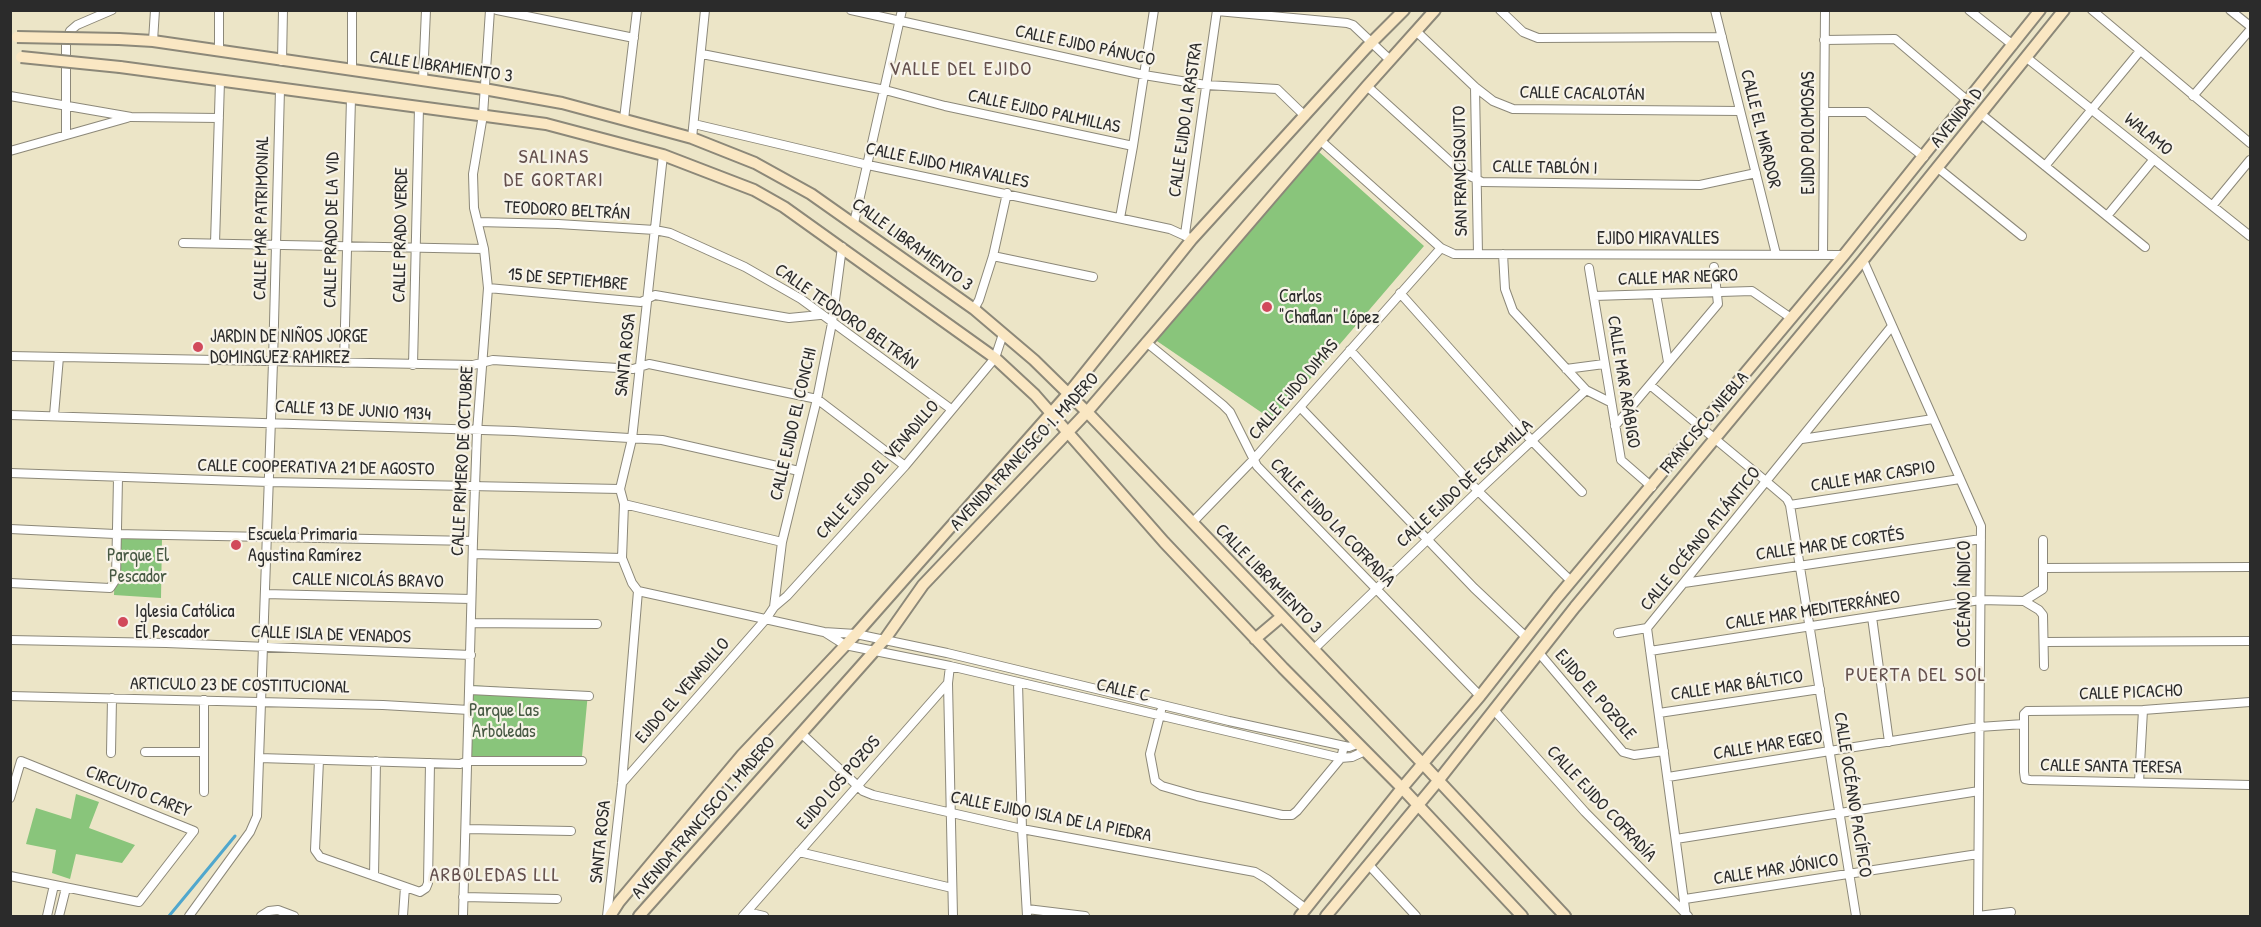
<!DOCTYPE html>
<meta charset="utf-8">
<style>
body{margin:0}
#map{position:relative;width:2261px;height:927px;overflow:hidden;background:#ece5c7;font-family:"Patrick Hand",sans-serif}
canvas{display:block}
.frame{position:absolute;inset:0;border:12px solid #2b2b2b;pointer-events:none}
</style>
<div id="map">
<canvas width="2261" height="927"></canvas>
<div class="frame"></div>
</div>
<script>
const g = document.querySelector('canvas').getContext('2d');
g.lineJoin = 'round';
function fill(path, color) {
  g.fillStyle = color;
  g.fill(path, 'evenodd');
}
function shape(rows) {
  const path = new Path2D();
  for (const r of rows) {
    path.moveTo(r[0], r[1]);
    for (let i = 2; i < r.length; i += 2) path.lineTo(r[i], r[i + 1]);
  }
  return path;
}
function trace(path, color, width, dash) {
  g.strokeStyle = color;
  g.lineWidth = width;
  g.lineCap = dash ? 'butt' : 'round';
  g.setLineDash(dash || []);
  g.stroke(path);
}
function label(font, color, halo, rows, align = 'center') {
  g.font = font + ' "Patrick Hand",sans-serif';
  g.lineWidth = 4.5;
  g.setLineDash([]);
  g.textBaseline = 'middle';
  g.strokeStyle = halo;
  g.fillStyle = color;
  for (const [text, x, y, turn = 0] of rows) {
    g.save();
    g.translate(x, y);
    g.rotate((+turn || 0) * Math.PI / 180);
    g.textAlign = isNaN(turn) ? turn : align;
    if (halo) g.strokeText(text, 0, 0);
    g.fillText(text, 0, 0);
    g.restore();
  }
}
const green = shape([
 [1318,151,1424,246,1274,421,1154,339],
 [116,537,162,537,161,598,114,595],
 [470,685,588,693,582,756,468,756],
 [76,794,99,802,89,828,135,845,122,863,76,854,70,879,52,873,56,850,26,844,36,808,71,819]
]);
const stream = shape([
 [169,916,235,836]
]);
const street = shape([
 [497,10,634,38],
 [851,10,1144,75,1206,85,1277,89,1305,116],
 [1500,10,1523,32,1538,38,1722,37],
 [1715,10,1776,254],
 [1969,10,2013,45],
 [2092,10,2250,143],
 [2230,10,2250,26],
 [1217,11,1347,23,1353,25,1390,60],
 [1417,32,1475,87,1493,101,1513,109,1740,111],
 [1824,40,1895,39,1968,101],
 [153,41,155,10],
 [219,51,219,10],
 [702,54,885,90,945,106,1133,146],
 [2027,58,2250,236],
 [282,61,283,10],
 [352,70,352,10],
 [423,80,426,10],
 [1367,86,1462,172,1482,182,1700,185,1756,173],
 [1475,87,1478,254],
 [10,96,131,117,219,118],
 [2193,96,2250,30],
 [1824,112,1867,112,1924,157],
 [1981,114,2145,247],
 [624,119,637,10],
 [694,124,868,165,1170,229,1192,239],
 [66,135,66,41,70,31,77,25,112,10],
 [692,138,705,10],
 [1321,141,1441,248,1454,254,1844,255],
 [10,151,127,118],
 [663,155,632,439,620,489,624,504,622,558,632,583,638,591,824,632,856,634,947,653,1229,721,1349,747,1357,744],
 [2045,166,2140,51],
 [1938,168,2022,236],
 [2212,206,2250,160],
 [2107,216,2154,159],
 [1120,218,1133,146,1154,10],
 [478,222,558,224,655,230,670,233,745,267,801,299,951,409],
 [854,223,902,10],
 [1185,234,1217,10],
 [183,243,484,249],
 [215,243,220,81],
 [1503,254,1505,289,1513,311,1586,390,1610,402],
 [1823,255,1825,10],
 [993,256,1093,277],
 [1863,260,1981,526,1978,916],
 [1589,268,1621,460,1652,487],
 [488,288,641,302,655,295,789,318,820,315],
 [1400,293,1532,441,1582,492],
 [1656,294,1668,362],
 [1594,296,1752,291,1791,318],
 [974,309,979,300,993,256,1007,193],
 [1146,342,1223,405,1230,412,1257,466,1480,696],
 [1350,350,1478,491,1571,581],
 [10,356,473,365,493,360,633,369,649,364,817,399,905,466],
 [344,363,351,98],
 [413,365,419,107],
 [1566,369,1604,364],
 [1650,385,1767,482,1787,499,1790,505,1856,916],
 [1300,407,1474,588,1526,637],
 [10,415,514,431,662,440,799,471],
 [54,415,59,357],
 [1615,426,1718,304,1714,267],
 [1802,439,1933,419],
 [10,473,269,482,620,489],
 [624,504,782,542],
 [1790,505,1960,479],
 [1192,523,1253,460,1441,248],
 [10,529,115,534,473,541],
 [473,554,622,558],
 [2044,568,2250,567],
 [10,583,110,588,116,579,118,478],
 [1684,583,1981,539],
 [265,594,471,599],
 [2024,601,2043,589,2043,540],
 [774,607,782,542,817,399,832,323,842,247],
 [1872,617,1889,742],
 [471,623,597,624],
 [826,633,845,645,950,666,1341,758,1352,757,1365,751],
 [1618,633,1647,628],
 [10,640,166,643,471,655],
 [2044,642,2250,641],
 [1313,650,1478,491,1586,390],
 [1650,651,1980,600,2024,601,2039,610,2043,615,2044,666],
 [1540,654,1623,752,1634,755,1664,751],
 [948,683,953,916],
 [1018,683,1022,829,1027,916],
 [470,690,589,696],
 [10,696,383,705,469,710],
 [204,700,204,792],
 [2250,702,2143,710,2027,711,2024,714,2024,772,2025,779,2030,780,2250,785],
 [1494,710,1585,812,1688,916],
 [1161,711,1150,754,1155,781,1162,786,1197,796,1282,815,1292,815,1297,811,1341,758,1344,746],
 [1659,713,1820,689],
 [801,733,863,791,873,795,1022,829,1255,872,1267,879,1306,909],
 [145,752,204,752],
 [111,753,112,698],
 [259,758,460,764,468,761,582,761],
 [319,760,315,850,320,857,420,892,426,888,428,883,430,763],
 [1668,777,1979,727,2024,724],
 [2139,782,2143,710],
 [622,783,766,619,774,607,787,596,905,466,995,358,1003,334],
 [10,798,21,761,194,831,139,902,10,876],
 [467,829,571,831],
 [1676,839,1979,791],
 [799,852,952,888],
 [1369,865,1416,916],
 [374,876,376,761],
 [463,897,557,899],
 [1685,899,1978,854],
 [1027,909,1085,916],
 [747,912,764,916],
 [47,916,54,885],
 [59,916,66,888],
 [189,916,250,832,257,816,273,362,280,89],
 [261,916,269,911,278,910,294,916],
 [403,916,405,887],
 [463,916,473,541,477,432,488,288,484,249,474,208,473,174,483,115,490,10],
 [607,916,622,783,638,591],
 [743,916,948,683,950,666],
 [1686,916,1647,628,1892,326],
 [1978,916,2011,912]
]);
const secondary = shape([
 [119,39,153,41,484,89,562,103,692,138,755,163,811,194,974,309,1034,360,1087,412,1424,765,1565,916],
 [120,67,546,124,663,155,754,190,784,207,995,358,1035,395,1164,542,1283,668,1402,788,1522,916],
 [1255,639,1281,617],
 [610,916,619,902,742,755,856,634,1068,394,1192,239,1366,48,1404,10],
 [639,916,885,639,923,585,1087,412,1367,86,1435,10],
 [1300,916,1402,788,1480,696,1557,598,1844,255,2040,10],
 [1326,916,1438,781,1575,607,1863,260,2064,10]
]);
const secondaryBridge = shape([
 [17,37,119,39],
 [21,57,120,67]
]);
const markers = [
 [1267,307,6,"#d1495b"],
 [198,347,6,"#d1495b"],
 [236,545,6,"#d1495b"],
 [123,622,6,"#d1495b"]
];
const streetNames = [
 ["CALLE EJIDO PÁNUCO",1085,46,12],
 ["CALLE LIBRAMIENTO 3",441,67,8],
 ["CALLE CACALOTÁN",1582,94,1],
 ["CALLE EJIDO PALMILLAS",1044,112,12],
 ["AVENIDA D",1957,118,-51],
 ["CALLE EJIDO LA RASTRA",1186,120,-82],
 ["CALLE EL MIRADOR",1760,129,76],
 ["EJIDO POLOMOSAS",1809,133,-90],
 ["WALAMO",2148,135,39],
 ["CALLE EJIDO MIRAVALLES",947,166,12],
 ["CALLE TABLÓN I",1545,168,1],
 ["SAN FRANCISQUITO",1461,171,-91],
 ["TEODORO BELTRÁN",567,211,3],
 ["CALLE MAR PATRIMONIAL",262,218,-89],
 ["CALLE PRADO DE LA VID",332,230,-89],
 ["CALLE PRADO VERDE",401,235,-89],
 ["EJIDO MIRAVALLES",1658,239],
 ["CALLE LIBRAMIENTO 3",912,245,36],
 ["CALLE MAR NEGRO",1678,278,-2],
 ["15 DE SEPTIEMBRE",568,280,5],
 ["CALLE TEODORO BELTRÁN",846,317,35],
 ["SANTA ROSA",626,355,-84],
 ["CALLE MAR ARÁBIGO",1623,382,81],
 ["CALLE EJIDO DIMAS",1294,390,-49],
 ["CALLE 13 DE JUNIO 1934",353,411,3],
 ["FRANCISCO NIEBLA",1705,423,-50],
 ["CALLE EJIDO EL CONCHI",794,424,-77],
 ["AVENIDA FRANCISCO I. MADERO",1025,452,-47],
 ["CALLE PRIMERO DE OCTUBRE",463,461,-87],
 ["CALLE COOPERATIVA 21 DE AGOSTO",316,468,1],
 ["CALLE EJIDO EL VENADILLO",878,470,-49],
 ["CALLE MAR CASPIO",1873,477,-9],
 ["CALLE EJIDO DE ESCAMILLA",1465,484,-43],
 ["CALLE EJIDO LA COFRADÍA",1332,523,46],
 ["CALLE OCÉANO ATLÁNTICO",1701,539,-51],
 ["CALLE MAR DE CORTÉS",1830,545,-8],
 ["CALLE LIBRAMIENTO 3",1268,579,46],
 ["CALLE NICOLÁS BRAVO",368,581,1],
 ["OCÉANO ÍNDICO",1965,594,-90],
 ["CALLE MAR MEDITERRÁNEO",1813,611,-9],
 ["CALLE ISLA DE VENADOS",331,635,2],
 ["ARTICULO 23 DE COSTITUCIONAL",240,686,1],
 ["CALLE MAR BÁLTICO",1737,686,-8],
 ["EJIDO EL VENADILLO",683,691,-49],
 ["CALLE C",1123,691,13],
 ["CALLE PICACHO",2131,693,-2],
 ["EJIDO EL POZOLE",1595,695,49],
 ["CALLE MAR EGEO",1768,746,-9],
 ["CALLE SANTA TERESA",2111,767,1],
 ["EJIDO LOS POZOS",839,783,-49],
 ["CIRCUITO CAREY",138,792,22],
 ["CALLE OCÉANO PACÍFICO",1852,795,81],
 ["CALLE EJIDO COFRADÍA",1601,804,47],
 ["CALLE EJIDO ISLA DE LA PIEDRA",1051,817,11],
 ["AVENIDA FRANCISCO I. MADERO",704,818,-49],
 ["SANTA ROSA",601,842,-84],
 ["CALLE MAR JÓNICO",1776,870,-9]
];
const poiNames = [
 ["Carlos",1279,297],
 ["\"Chaflan\" López",1279,318],
 ["JARDIN DE NIÑOS JORGE",210,337],
 ["DOMINGUEZ RAMIREZ",210,358],
 ["Escuela Primaria",248,535],
 ["Agustina Ramírez",248,556],
 ["Iglesia Católica",135,612],
 ["El Pescador",135,633]
];
const parkNames = [
 ["Parque El",138,556],
 ["Pescador",138,577],
 ["Parque Las",504,711],
 ["Arboledas",504,732]
];
const neighbourhoodNames = [
 ["VALLE DEL EJIDO",961,70],
 ["SALINAS",554,158],
 ["DE GORTARI",554,181],
 ["PUERTA DEL SOL",1916,676],
 ["ARBOLEDAS LLL",495,876]
];
fill(green, '#89c57b');
trace(stream, '#50a7cd', 3);
trace(street, '#8c8879', 10);
trace(secondary, '#8c8879', 14);
trace(street, '#fff', 8);
trace(secondary, '#fae7c3', 10);
trace(secondaryBridge, '#8c8879', 14, []);
trace(secondaryBridge, '#fae7c3', 10);
for (const [x, y, r, color] of markers) {
  const dot = new Path2D();
  dot.arc(x, y, r, 0, 2 * Math.PI);
  g.fillStyle = color;
  g.fill(dot);
  trace(dot, '#f7f3e8', 2);
}
label('18px', '#2b2b2b', '#f7f3e8', streetNames);
label('18px', '#2b2b2b', '#f7f3e8', poiNames, 'left');
label('18px', '#475943', '#f7f3e8', parkNames);
g.letterSpacing = '1.5px';
label('20px', '#64504d', '#f7f3e8', neighbourhoodNames);
g.letterSpacing = '0px';
</script>
